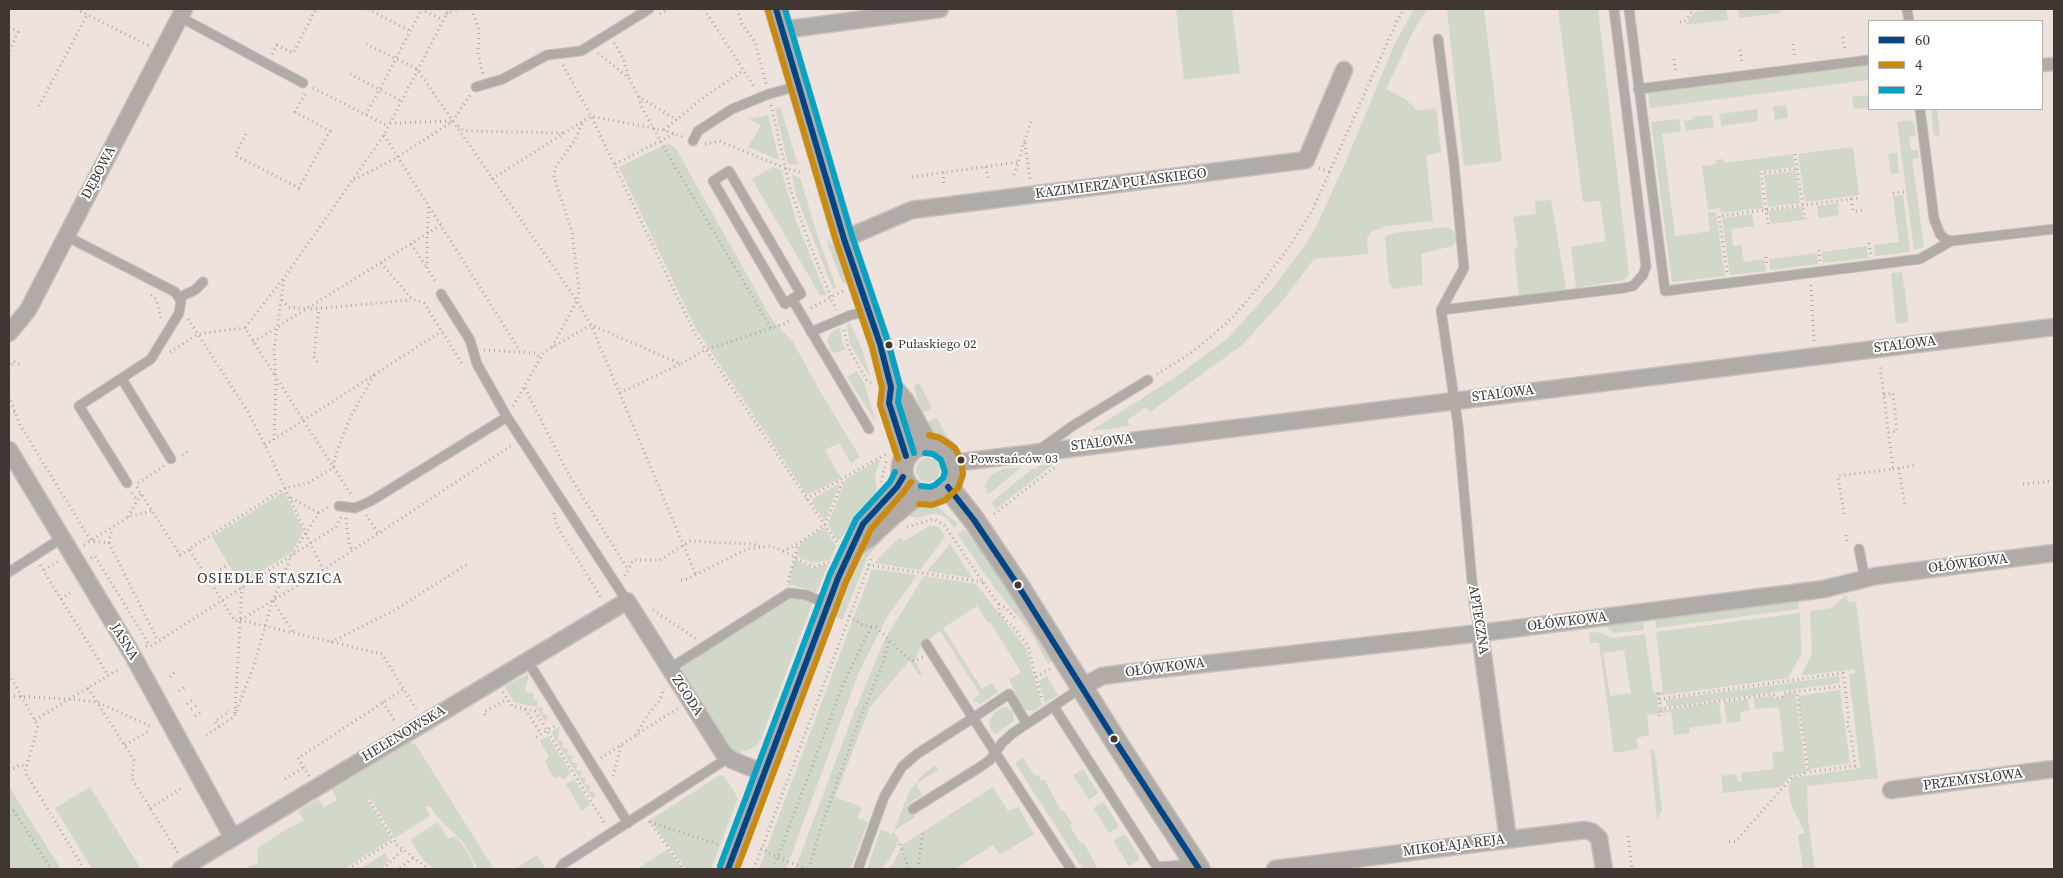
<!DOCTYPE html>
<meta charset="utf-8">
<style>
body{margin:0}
#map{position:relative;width:2063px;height:878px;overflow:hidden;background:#eee2dc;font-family:"Source Serif 4",serif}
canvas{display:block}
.frame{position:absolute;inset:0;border:10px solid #403733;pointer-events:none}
.legend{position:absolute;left:1868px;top:20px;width:175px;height:90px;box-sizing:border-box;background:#fff;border:1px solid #b3afad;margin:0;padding:6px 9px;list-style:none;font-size:15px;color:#403733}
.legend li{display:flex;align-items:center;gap:10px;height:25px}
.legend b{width:25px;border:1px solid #b3afad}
</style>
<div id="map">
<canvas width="2063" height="878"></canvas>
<div class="frame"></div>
<ul class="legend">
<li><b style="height:6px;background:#004687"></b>60</li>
<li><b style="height:6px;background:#c98a0d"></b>4</li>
<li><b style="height:6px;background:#03a3c6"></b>2</li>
</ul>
</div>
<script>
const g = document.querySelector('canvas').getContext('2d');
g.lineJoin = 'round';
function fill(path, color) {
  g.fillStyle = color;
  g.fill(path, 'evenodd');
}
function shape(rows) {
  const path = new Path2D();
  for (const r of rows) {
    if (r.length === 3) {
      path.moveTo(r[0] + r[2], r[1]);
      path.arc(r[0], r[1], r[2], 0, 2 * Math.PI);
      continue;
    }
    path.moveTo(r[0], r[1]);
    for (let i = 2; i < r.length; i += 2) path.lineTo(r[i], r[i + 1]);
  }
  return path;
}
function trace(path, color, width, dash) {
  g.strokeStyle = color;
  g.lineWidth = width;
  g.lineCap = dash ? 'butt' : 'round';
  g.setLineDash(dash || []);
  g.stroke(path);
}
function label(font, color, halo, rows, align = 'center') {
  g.font = font + ' "Source Serif 4",serif';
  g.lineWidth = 4;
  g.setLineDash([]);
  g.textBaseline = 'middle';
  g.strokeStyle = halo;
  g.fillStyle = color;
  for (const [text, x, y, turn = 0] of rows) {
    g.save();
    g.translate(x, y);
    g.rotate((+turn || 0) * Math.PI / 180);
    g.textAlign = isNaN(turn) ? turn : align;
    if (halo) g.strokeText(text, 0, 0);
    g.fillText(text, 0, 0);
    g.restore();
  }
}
const green = shape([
 [1176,9,1232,9,1240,73,1184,80],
 [1414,9,1427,9,1414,30,1386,89,1405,99,1418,111,1436,108,1441,152,1426,156,1433,221,1387,226,1371,232,1367,238,1368,254,1314,259,1283,300,1242,345,1150,412,1146,407,1128,420,1129,426,1093,431,1092,430,1174,378,1227,339,1272,289,1307,242,1317,225,1347,159,1395,43],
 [1447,9,1484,9,1502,161,1464,166],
 [1558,9,1598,9,1629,275,1624,280,1576,288,1571,247,1606,241,1600,201,1583,202],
 [1718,9,1726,9,1728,20,1685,25,1695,12],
 [1738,9,1780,9,1780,13,1739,18],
 [1869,65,1869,80,1650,108,1648,93],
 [1869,95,1869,108,1854,109,1852,97],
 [1786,105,1788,118,1775,120,1773,106],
 [780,107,798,165,788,164,775,108],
 [1757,109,1758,121,1721,126,1720,114],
 [1931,109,1937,109,1940,136,1934,135],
 [768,115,779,160,748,147,761,126,749,119],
 [1712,115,1714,127,1686,131,1684,121,1693,120,1692,117],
 [1679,119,1681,131,1662,134,1675,236,1710,231,1708,213,1716,212,1725,276,1672,282,1651,122],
 [1910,120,1914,124,1916,136,1909,137,1911,150,1918,150,1919,158,1912,159,1924,248,1914,249,1897,122],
 [669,143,676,149,773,321,793,342,821,393,860,457,851,463,839,443,825,450,841,478,807,495,696,329,619,167],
 [1853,147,1859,195,1805,202,1798,154],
 [1897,152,1899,173,1891,174,1888,154],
 [1793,154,1795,167,1759,171,1763,208,1721,213,1720,208,1708,210,1702,166,1716,164,1716,160,1723,159,1724,163],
 [773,167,781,170,797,223,826,295,820,295,752,179],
 [1796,171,1800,203,1768,207,1764,175],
 [792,175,800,178,818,237,836,287,833,289,796,195],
 [1903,195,1910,252,1875,256,1874,245,1899,242,1893,196],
 [1551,200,1566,289,1519,296,1514,249,1518,248,1513,217,1536,214,1535,201],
 [1838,203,1839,215,1819,218,1817,206],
 [1802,207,1803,220,1771,224,1769,211],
 [1752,214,1754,226,1731,229,1733,246,1741,245,1744,262,1764,259,1766,271,1730,275,1722,218],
 [1448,227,1453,231,1456,238,1455,244,1452,246,1421,254,1423,285,1393,289,1389,283,1385,237,1394,233],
 [825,237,837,251,848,282,846,284,842,282],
 [1867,246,1868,258,1823,263,1822,252],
 [1817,253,1818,264,1770,270,1769,259],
 [1902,272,1909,322,1896,324,1891,273],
 [850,323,861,347,871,379,850,344,847,325],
 [840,328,843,344,846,349,836,353,831,352,827,341,832,331],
 [857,371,864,383,876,422,847,377],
 [919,383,931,406,930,409,921,414,914,386],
 [935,418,938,419,952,447,930,434,922,424],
 [928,470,12],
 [880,459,875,476,877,492,856,516,840,540,837,540,828,525,845,480],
 [1053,464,996,509,992,502,1033,468,1034,469,1041,465],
 [1019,467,1020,468,988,495,985,485,991,475,1003,469],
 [840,483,825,521,812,502,813,499],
 [282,493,285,493,303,531,292,552,241,584,212,537],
 [921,506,938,507,958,524,954,528,947,518,935,513,916,518,906,514],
 [931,525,939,527,945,537,920,570,874,563,900,537,903,541,906,540],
 [825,527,836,547,830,560,813,563,796,555,801,543],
 [894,527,868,556,842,620,837,618,834,612,848,576,857,560,864,552],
 [964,529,983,551,1054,660,1048,664,1032,634,994,587,958,535],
 [950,544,972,578,927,571],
 [795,559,813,568,828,564,816,593,793,585,788,586],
 [872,569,917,575,887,617,859,672,786,869,759,869],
 [924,576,976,584,1026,648,1042,705,1033,711,1023,710,1008,677,1013,678,1021,672,990,622,988,623,977,606,943,628,982,689,992,683,998,692,980,704,972,700,980,694,940,631,921,645,915,661,922,673,919,675,909,661,870,707,835,797,862,807,857,818,868,822,850,869,795,869,853,715,886,637],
 [1855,594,1878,778,1807,786,1808,819,1815,869,1803,869,1798,835,1805,833,1792,807,1788,788,1792,778,1860,768,1849,674,1855,674,1855,669,1801,676,1812,653,1810,611,1832,608,1845,596,1847,595,1848,602,1856,601],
 [795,598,806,599,812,604,761,739,755,747,746,751,742,750,740,755,731,749,682,675,682,668,701,654,784,602],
 [1796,600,1798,602,1799,609,1656,628,1655,620,1657,617],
 [1800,613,1801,654,1788,678,1657,696,1659,711,1717,702,1719,703,1722,723,1689,728,1690,733,1674,735,1671,712,1647,715,1649,735,1636,738,1638,749,1614,753,1599,643,1590,643,1589,633,1597,632,1614,638,1645,634,1653,693,1663,692,1656,632],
 [1624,650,1631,693,1610,696,1603,653],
 [1640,618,1643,622,1644,630,1614,633,1601,623],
 [529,673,525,692,534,694,533,700,538,701,537,707,543,708,542,714,548,716,546,722,536,707,514,702,505,687],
 [1047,676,1058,695,1045,703,1039,681],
 [1839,676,1840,683,1667,707,1665,700],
 [1840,690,1850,763,1809,769,1798,696],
 [1795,692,1806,772,1791,775,1780,787,1723,793,1721,776,1736,774,1738,782,1742,781,1741,773,1774,769,1772,753,1784,751,1779,707,1755,709,1753,698,1773,696,1776,699,1783,699,1785,694],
 [1748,699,1750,710,1740,712,1741,721,1727,723,1724,702],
 [1003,707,1007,707,1013,712,1014,721,996,734,991,731,989,722,994,713],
 [560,726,558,740,563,742,562,748,568,749,567,755,573,756,571,762,577,764,576,770,582,771,580,777,586,778,585,784,591,786,589,791,595,793,594,798,592,798,552,734,553,731],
 [548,736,571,773,563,780,560,776,554,779,545,762,549,757,540,741],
 [408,742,416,745,494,869,478,869,462,841,437,817,431,807,425,806,430,816,395,838,369,796,366,798,392,839,344,869,269,869,267,867,249,869,248,866,258,864,257,850,259,847,290,827,291,828,304,820,298,811,319,799,324,808,337,800,332,790],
 [1650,748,1655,752,1662,811,1657,819],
 [1023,758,1035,776,1038,775,1041,780,1045,780,1061,811,1064,810,1072,824,1070,826,1080,843,1083,842,1098,869,1083,869,1015,763],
 [935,765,938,770,916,784,922,795,907,805,915,817,894,831,908,794,921,776],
 [1083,769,1098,793,1089,800,1073,775],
 [720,775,724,776,738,798,711,869,686,869,650,820],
 [574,779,590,804,582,811,566,784],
 [90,787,141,869,92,869,55,808],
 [993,787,1008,811,1018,807,1034,834,1000,855,993,845,955,869,888,869,893,864,902,845],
 [10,788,61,869,9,869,9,789],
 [1102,803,1105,804,1118,825,1117,828,1109,833,1093,808],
 [438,822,448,839,454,836,458,839,469,855,475,869,435,869,424,861,410,840],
 [881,829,892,834,893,831,899,840,889,860,881,869,867,869],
 [1123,835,1126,836,1139,856,1138,861,1129,866,1113,840],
 [668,849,683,869,637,869],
 [385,853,389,860,380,869,360,869],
 [537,855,545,868,543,869,515,869]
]);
const path = shape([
 [76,9,149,46],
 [368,9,410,31],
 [421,9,443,20],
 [472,9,479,31,478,54,483,74],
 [704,9,755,88],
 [737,9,742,24,755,42,766,84],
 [446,14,459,9],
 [660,14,669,9],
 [1680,22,1684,22,1692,12,1693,9],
 [9,27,18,32,9,53],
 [1843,37,1845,51],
 [614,43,623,58,629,78],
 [366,44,417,69,577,301,591,325,696,575],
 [1793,44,1795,59],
 [1740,50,1742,64],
 [598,53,629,78,639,97,677,120],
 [272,54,277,45,293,53,316,9],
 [1674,59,1676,72],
 [563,65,591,116,694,332,838,544],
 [350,74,401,101],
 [313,88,388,126],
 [639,97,642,108,674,165,771,328],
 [771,105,790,188,810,245,836,310],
 [39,106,87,15],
 [366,115,422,9],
 [390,123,454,121],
 [458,126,463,130,469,131,563,133],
 [664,130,703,98,744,70],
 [246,134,235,155,299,188,330,131,295,112,305,94],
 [384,135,520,351],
 [1025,143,1030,179],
 [705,144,719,141,785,168,803,173],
 [1795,154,1805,219],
 [615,164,674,134],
 [986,167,988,179],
 [1319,168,1330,172],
 [943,172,944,186],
 [1014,175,1031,121],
 [912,177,1018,162],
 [492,179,591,116,663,130,683,137],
 [354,180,398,157,453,121,470,95],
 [1893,193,1904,192],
 [1851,199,1853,211,1863,210],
 [429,207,427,235,427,268,437,283],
 [1768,224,1761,173,1797,169],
 [1869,243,1871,255],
 [411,244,427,268],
 [1819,250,1820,261],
 [1766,257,1767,267],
 [381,263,412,299,424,303,463,365],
 [1727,272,1719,216,1859,198],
 [1811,285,1814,341],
 [151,295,156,299,161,318],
 [282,300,288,307,307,309],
 [811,308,843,291],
 [311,309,411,300],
 [188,319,248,412,265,445,323,570],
 [844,330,848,347,867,381,871,383],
 [253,342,441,225],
 [552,347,577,301,579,291,572,232,554,177,555,168,575,140,583,122],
 [484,350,536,353,540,359,544,352,591,325,681,364,705,350,784,324,791,320],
 [170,352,198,334,245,328],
 [317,362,314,357,319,308],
 [9,369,13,361,23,366],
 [274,374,245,328,283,279],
 [1157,374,1194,351,1232,318,1262,283,1291,244,1313,209,1397,21,1404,9],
 [374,375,351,416,336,453,333,468,308,483,285,488,189,549,235,621,244,618,323,570,512,445],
 [277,379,352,496],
 [525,388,568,473,627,568],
 [620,393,680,364],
 [1884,395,1893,393,1897,431,1889,432],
 [9,396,20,425,91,541,109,543,158,641],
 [513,406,540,359],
 [9,414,15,411],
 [274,440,276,383,274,350,284,278,384,135,449,9],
 [265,445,442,331],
 [182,455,188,451],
 [1899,468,1905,507],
 [1893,469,1917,465],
 [881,482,887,459],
 [138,483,164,466],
 [2023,484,2054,481],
 [137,487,180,555,189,549],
 [132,493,137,501],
 [291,498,319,513],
 [806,499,886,454],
 [554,513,557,526,602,599],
 [994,514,1055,467],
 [1844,514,1838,476,1893,469,1880,364],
 [366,515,378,533],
 [128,517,141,494],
 [346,518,349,543,352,551],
 [907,527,934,519,944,525,998,604,1000,614,1015,629,1028,646,1042,701],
 [1846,535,1847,545],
 [109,543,112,529],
 [84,545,128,517,152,511],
 [783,551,814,567,829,562],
 [91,558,95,556,150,646],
 [40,565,108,675],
 [868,565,983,582],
 [44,570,58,562],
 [625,576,633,560,660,560,690,541,753,544,760,546],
 [208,578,229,564],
 [681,580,687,579,747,549,771,546,783,551,798,544,825,525,844,479],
 [788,582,798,545],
 [61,599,70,593],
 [273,601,294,633],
 [999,604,1006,608,1015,618],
 [653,610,696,639],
 [849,616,864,626,876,627,907,658,915,661,923,657],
 [240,620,382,654,416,709],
 [331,642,395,610,469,563],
 [146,646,151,646,336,527,341,517],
 [9,674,38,726,25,772,84,869],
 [170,677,177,670],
 [1036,677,1050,669],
 [88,688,134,760,132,779,178,853],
 [179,691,187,686],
 [503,692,512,706,535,711,605,824],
 [1658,693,1661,709,1773,694,1777,698,1782,697,1784,693,1844,686],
 [9,696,70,699,97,702,150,726],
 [1659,699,1843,673,1849,718,1847,723,1851,734,1855,766,1808,772,1797,693],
 [383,702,396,723],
 [187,704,195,698],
 [191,709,199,704],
 [525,709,541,734],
 [235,713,242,587],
 [485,715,484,712,507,699],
 [195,716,203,711],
 [1659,716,1661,709],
 [35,720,119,669],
 [219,727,215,721,229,712,228,711],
 [206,735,234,717,253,668,271,606,292,554,319,513,328,507],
 [636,735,647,716,660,700,664,688],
 [536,737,556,725],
 [125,745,151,730],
 [601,758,678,708],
 [9,771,19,765,27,766],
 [309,776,298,758,404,689],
 [613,776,621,746],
 [285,779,304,767],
 [368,798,394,840],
 [150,808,182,788],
 [9,814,14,811,51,869],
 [649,821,684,869],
 [650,822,720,845],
 [1628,836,1632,869],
 [1729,842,1736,841,1792,777,1808,772],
 [900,844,909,869],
 [761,848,772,855,807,869],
 [400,868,414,857],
 [260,869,268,868],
 [348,869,394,840,397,845,429,869],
 [383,869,403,849],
 [754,869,872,557],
 [773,869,844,682,871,627],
 [809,869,819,833,860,718,883,663,889,641],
 [918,869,923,829]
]);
const service = shape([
 [1629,9,1665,291,1920,259,1951,241],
 [1907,9,1909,21],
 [180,17,303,83],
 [1438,39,1454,164,1464,268,1441,310],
 [476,87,503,79,547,55,581,51,649,9],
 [1638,89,1869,60],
 [1920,109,1934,219,1940,234,1945,239,1951,241,2054,229],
 [693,141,698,131,732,109,769,94,798,86],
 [66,236,175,292,181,301,179,313,151,359,79,406,127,483],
 [441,294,470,340,477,364,507,417,627,601],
 [180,297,195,290,203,282],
 [792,299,801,294,729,171,713,181,785,304,792,299,869,429],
 [811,332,851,315,869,311],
 [122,379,171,459],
 [1039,450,1074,425,1148,380],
 [339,506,355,508,371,501,507,417],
 [1859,549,1865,579],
 [9,572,62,538],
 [1480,633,1474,604,1458,425,1441,310,1624,288,1633,286,1643,275,1646,266,1614,9],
 [926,644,973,718,1009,694,1027,724],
 [527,660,628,823],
 [669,669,789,593,806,595,827,604],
 [1054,707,1157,867,1182,865,1193,863],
 [913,809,980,767,990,760,1002,743,1013,733,1081,688],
 [560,869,563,864,728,758],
 [858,869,884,797,902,767,917,754,973,718,1071,869]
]);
const pedestrian = shape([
 [2042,65,2054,64]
]);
const minor = shape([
 [782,30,940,9],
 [844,239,912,210,1306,160,1344,70],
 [9,333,28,310,184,9],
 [9,450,132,654,233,838],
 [953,463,2054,327],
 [853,549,869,539,893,517,920,495],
 [1480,633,1508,839],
 [1081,688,1102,676,1142,671,1480,633,1824,589,1876,576,2054,553],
 [1891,790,2054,769],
 [181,869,627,601,724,754,732,760,764,773],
 [728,869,838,578,853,549,863,524,897,487,903,477],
 [1275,869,1585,830,1592,832,1599,838,1604,869]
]);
const tertiary = shape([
 [776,9,844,239,880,344,891,387,889,403,892,413,906,456],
 [891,387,903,401,927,444],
 [928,470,26],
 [948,487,974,520,1017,584,1118,745,1199,869]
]);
const bus1 = shape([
 [776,9,844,239,880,344,891,387,889,403,906,456],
 [948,487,974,520,1017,584,1118,745,1199,869],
 [728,869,838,578,863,524,897,487,903,477]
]);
const bus2 = shape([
 [768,11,836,241,872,347,882,388,880,405,898,459],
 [919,504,932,505,945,500,958,488,963,474,961,460,955,448,940,438,929,435],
 [737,869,846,582,871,529,903,493,911,482]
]);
const bus3 = shape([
 [785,9,852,236,888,342,900,386,898,402,914,453],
 [921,486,930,487,935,485,943,478,945,472,941,460,933,454,925,453],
 [720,866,830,574,856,519,890,482,895,472]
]);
const markers = [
 [889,345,4.5,"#403733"],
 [961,460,4.5,"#403733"],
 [1018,585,4.5,"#403733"],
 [1114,739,4.5,"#403733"]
];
const busNames = [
 ["Pułaskiego 02",898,345],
 ["Powstańców 03",970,460]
];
const streetNames = [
 ["DĘBOWA",99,173,-62],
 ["KAZIMIERZA PUŁASKIEGO",1121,184,-7],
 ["STALOWA",1905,345,-7],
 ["STALOWA",1503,394,-7],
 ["STALOWA",1102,443,-7],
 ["OŁÓWKOWA",1968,564,-7],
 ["APTECZNA",1478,620,81],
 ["OŁÓWKOWA",1567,622,-7],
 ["JASNA",124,642,59],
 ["OŁÓWKOWA",1165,668,-7],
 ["ZGODA",687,696,57],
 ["HELENOWSKA",404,734,-31],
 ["PRZEMYSŁOWA",1973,780,-7],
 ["MIKOŁAJA REJA",1454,846,-7]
];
const neighbourhoodNames = [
 ["OSIEDLE STASZICA",270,579]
];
fill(green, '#d1d7c9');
trace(service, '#cac1bc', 11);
trace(pedestrian, '#cac1bc', 15);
trace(minor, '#cac1bc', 19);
trace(tertiary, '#cac1bc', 24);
trace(path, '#afa9a6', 3, [1, 4]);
trace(service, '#b1aba7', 9);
trace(pedestrian, '#b1aba7', 12);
trace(minor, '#b1aba7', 16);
trace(tertiary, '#b1aba7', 21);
trace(bus1, '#004687', 6);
trace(bus2, '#c98a0d', 6);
trace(bus3, '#03a3c6', 6);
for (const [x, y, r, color] of markers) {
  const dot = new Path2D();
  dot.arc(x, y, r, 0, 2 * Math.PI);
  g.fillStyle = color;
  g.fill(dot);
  trace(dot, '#fff', 2);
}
label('13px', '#403733', '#fff', busNames, 'left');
label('14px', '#403733', '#fff', streetNames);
g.letterSpacing = '1px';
label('15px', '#403733', '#fff', neighbourhoodNames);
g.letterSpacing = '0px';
</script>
